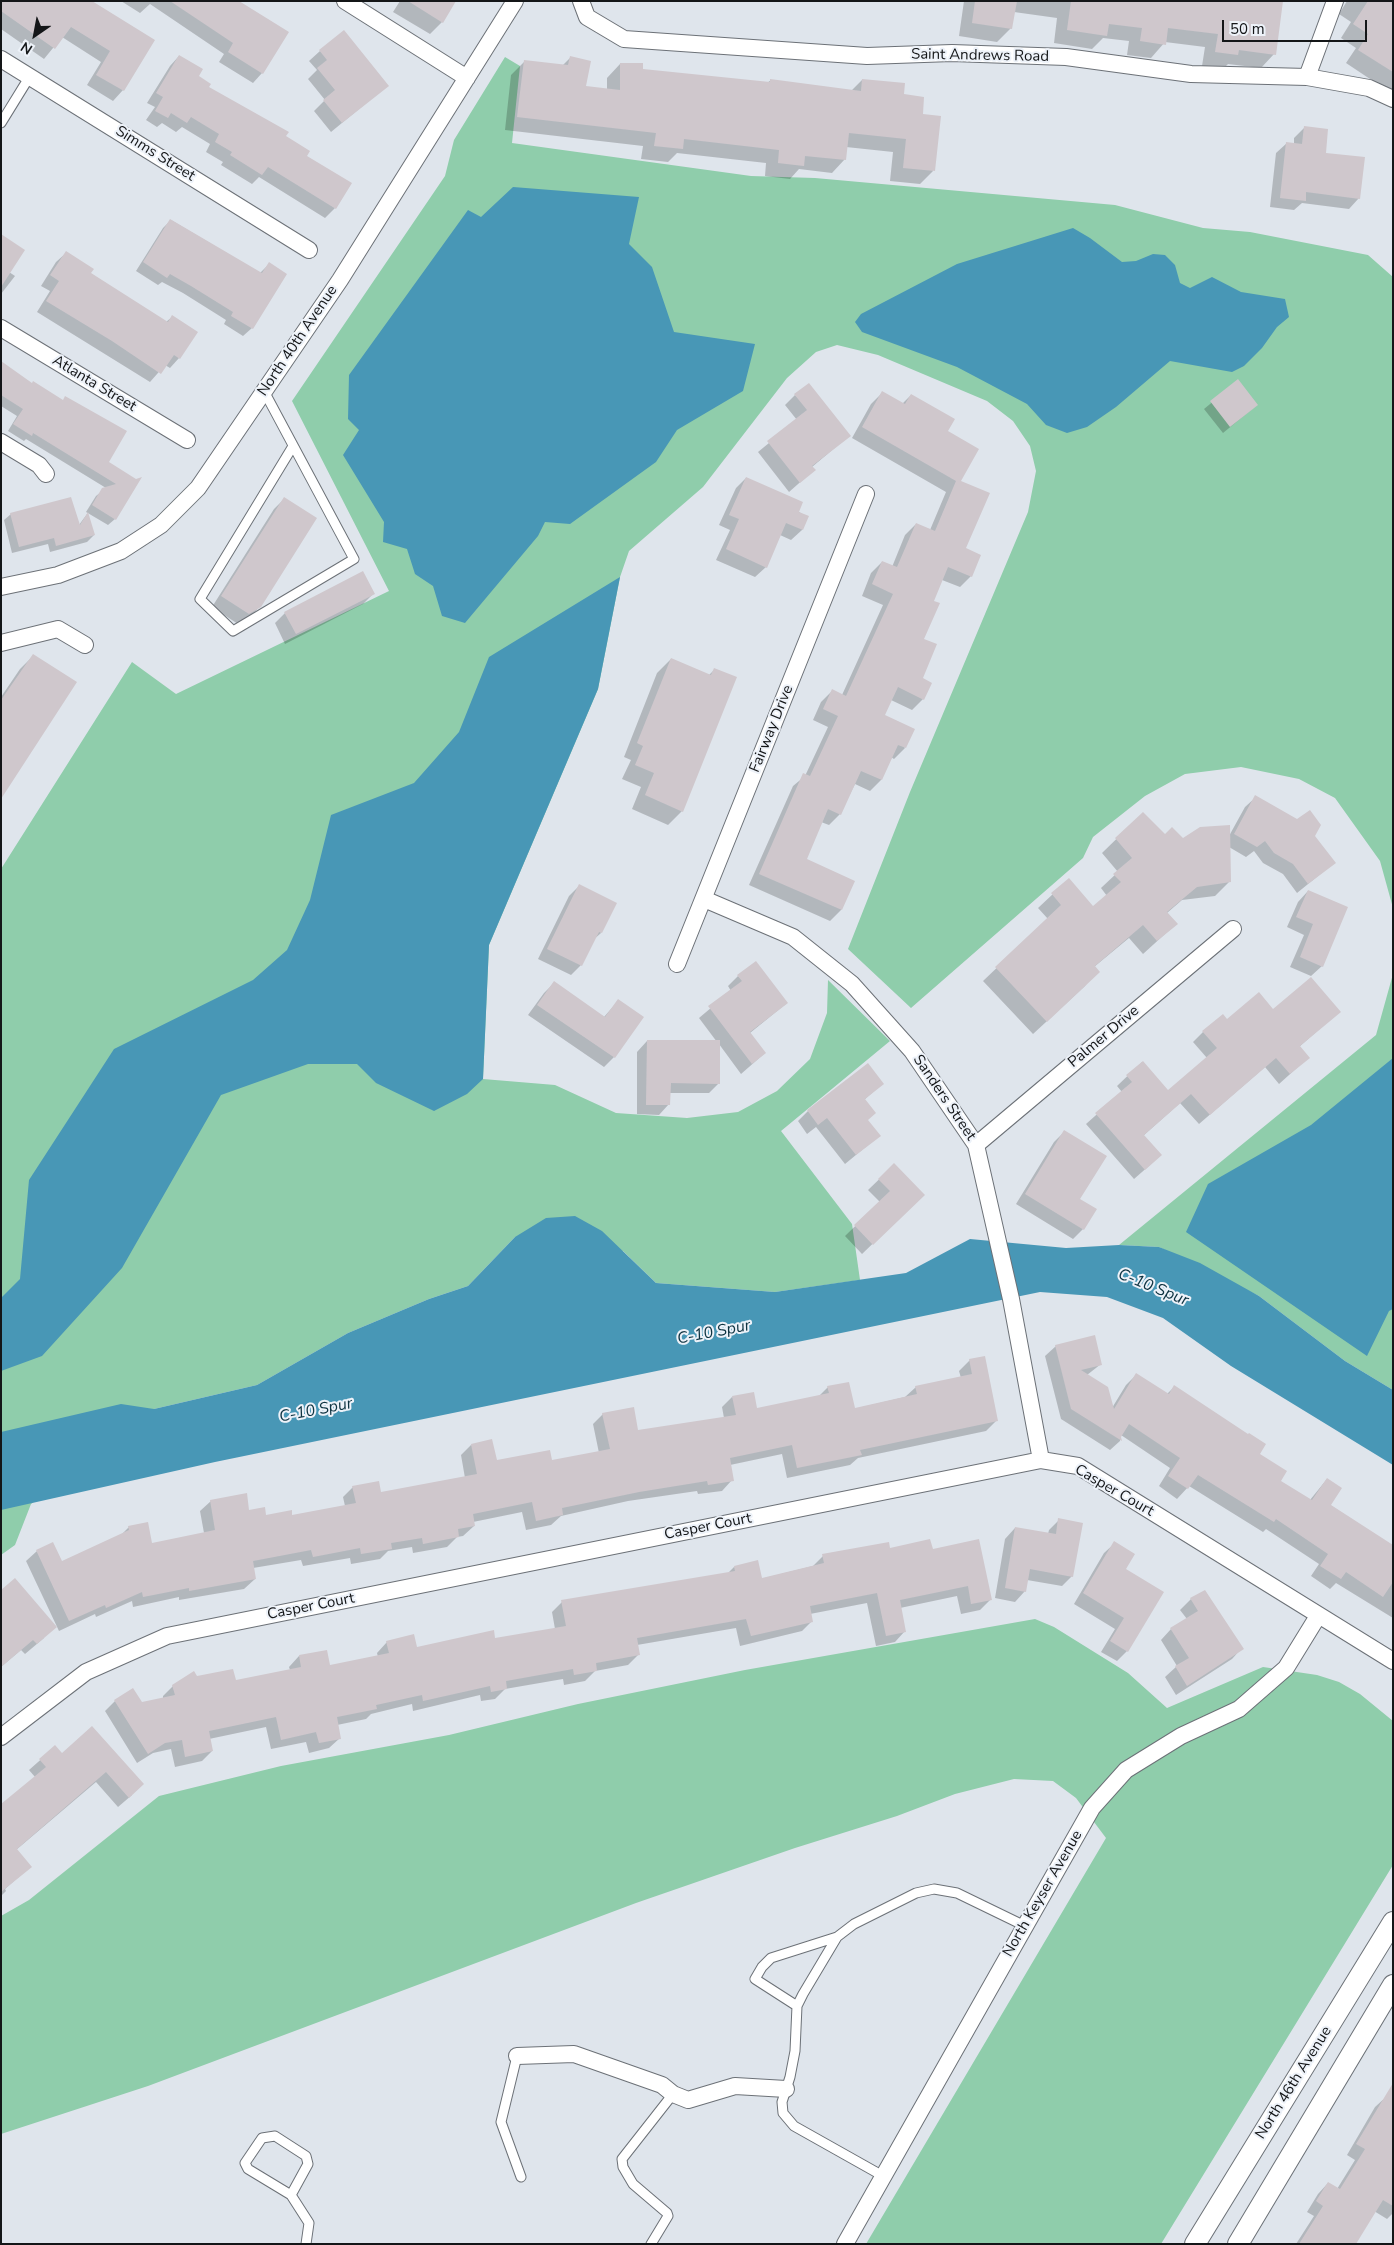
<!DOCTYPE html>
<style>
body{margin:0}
#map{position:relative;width:1394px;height:2245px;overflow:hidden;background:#dfe5ec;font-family:"Nunito Sans",sans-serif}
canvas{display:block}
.frame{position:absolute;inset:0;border:2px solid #141618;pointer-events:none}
.north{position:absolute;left:10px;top:10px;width:50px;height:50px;-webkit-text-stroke:4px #edf2f9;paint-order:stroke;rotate:213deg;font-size:14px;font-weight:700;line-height:20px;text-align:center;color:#141618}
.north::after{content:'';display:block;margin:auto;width:18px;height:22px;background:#141618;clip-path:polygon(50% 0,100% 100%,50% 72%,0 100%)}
.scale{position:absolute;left:1222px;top:20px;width:145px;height:22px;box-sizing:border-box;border:2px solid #141618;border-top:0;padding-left:6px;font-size:15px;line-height:18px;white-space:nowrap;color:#141618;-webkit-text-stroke:4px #edf2f9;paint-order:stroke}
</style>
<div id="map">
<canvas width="1394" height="2245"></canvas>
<div class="frame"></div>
<div class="north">N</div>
<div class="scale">50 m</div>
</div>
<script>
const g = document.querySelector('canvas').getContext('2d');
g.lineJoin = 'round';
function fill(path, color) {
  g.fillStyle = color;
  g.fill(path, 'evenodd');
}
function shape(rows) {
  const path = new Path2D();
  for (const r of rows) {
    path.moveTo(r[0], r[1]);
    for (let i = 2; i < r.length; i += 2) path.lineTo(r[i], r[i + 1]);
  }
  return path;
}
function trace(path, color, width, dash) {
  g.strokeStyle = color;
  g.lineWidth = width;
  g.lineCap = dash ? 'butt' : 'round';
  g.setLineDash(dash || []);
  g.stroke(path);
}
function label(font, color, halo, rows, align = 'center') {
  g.font = font + ' "Nunito Sans",sans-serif';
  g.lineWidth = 4;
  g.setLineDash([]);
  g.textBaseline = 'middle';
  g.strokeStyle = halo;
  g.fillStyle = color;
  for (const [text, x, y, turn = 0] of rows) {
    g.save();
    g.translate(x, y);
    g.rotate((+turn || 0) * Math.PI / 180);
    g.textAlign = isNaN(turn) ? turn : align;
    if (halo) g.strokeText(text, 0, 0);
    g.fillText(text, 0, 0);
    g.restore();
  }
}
const green = shape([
 [505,57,520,66,512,143,751,176,815,178,1115,205,1203,228,1250,232,1368,255,1393,277,1393,908,1380,861,1335,798,1299,779,1241,767,1185,774,1145,796,1093,837,1083,858,911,1008,848,949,910,792,1028,512,1036,471,1030,446,1013,421,987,401,878,355,837,345,816,352,787,378,703,487,629,551,620,577,598,689,489,945,483,1079,555,1085,616,1113,687,1118,738,1112,777,1091,810,1059,827,1013,828,980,890,1041,781,1131,852,1224,860,1280,775,1292,656,1283,623,1251,515,1237,468,1286,429,1299,348,1333,257,1385,154,1409,31,1504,15,1545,1,1555,1,869,132,662,176,694,389,591,292,401,445,176,454,140],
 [1393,974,1393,1390,1345,1361,1259,1296,1159,1247,1119,1245,1376,1035],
 [1035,1619,1054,1627,1128,1673,1167,1708,1263,1667,1317,1675,1339,1682,1360,1694,1393,1721,1393,1865,1161,2244,866,2244,1106,1838,1076,1798,1053,1781,1014,1779,955,1794,897,1816,795,1848,636,1903,148,2086,1,2134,1,1916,29,1900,159,1796,281,1766,449,1735,578,1704,745,1670]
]);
const water = shape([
 [513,187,639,197,629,244,652,267,674,332,755,344,743,391,677,430,656,462,570,524,545,522,538,536,465,623,442,616,433,586,415,574,407,549,383,542,384,522,343,455,359,430,348,419,349,375,468,210,481,217],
 [1073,228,1090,238,1122,262,1136,261,1153,254,1165,255,1175,265,1180,283,1190,288,1212,277,1241,292,1285,299,1289,317,1277,327,1262,348,1244,366,1232,372,1170,361,1116,407,1087,427,1067,433,1046,425,1027,404,957,367,862,332,855,322,861,314,957,264],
 [620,577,598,689,489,945,483,1079,467,1094,434,1111,376,1083,357,1064,308,1064,221,1095,122,1268,42,1356,1,1371,1,1298,20,1279,29,1180,114,1049,253,980,287,950,310,900,331,815,414,783,459,732,489,657],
 [1393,1058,1393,1309,1389,1311,1367,1356,1186,1232,1208,1184,1311,1125],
 [575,1216,602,1231,656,1283,775,1292,906,1273,970,1239,1066,1248,1119,1245,1159,1247,1200,1263,1259,1296,1345,1361,1393,1390,1393,1465,1231,1366,1163,1318,1107,1297,1040,1292,215,1462,1,1510,1,1432,121,1404,154,1409,257,1385,348,1333,429,1299,468,1286,515,1237,546,1218]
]);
const shadow = shape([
 [1,1,153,40,123,90,113,101,87,85,101,62,62,37,44,59,1,29],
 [121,1,236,1,262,73,253,83,219,62,224,54,150,4,140,13],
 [400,1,455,1,442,22,430,34,393,12],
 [964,1,1281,1,1274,54,1261,68,1228,64,1223,69,1202,66,1205,47,1165,42,1151,58,1127,55,1129,41,1103,38,1092,49,1054,43,1057,18,1014,12,1011,28,997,42,959,36],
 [1347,1,1393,1,1393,91,1391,93,1346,63,1356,48,1341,38,1351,22,1339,14],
 [320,51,387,86,331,132,314,111,325,100,308,79,317,70,309,61],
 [179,56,208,87,285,137,306,156,350,184,335,208,325,218,259,177,252,184,221,165,223,162,206,152,210,144,182,127,176,132,162,123,157,127,146,120,155,107,147,103,170,66],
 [570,58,585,87,607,90,607,78,620,64,641,70,767,83,771,80,851,91,862,80,902,95,921,115,933,171,920,184,890,181,893,152,846,147,845,159,832,173,799,169,790,179,765,176,766,163,677,153,668,162,641,159,643,146,505,130,511,75,524,62,562,66],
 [1305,127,1359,198,1349,209,1302,203,1294,210,1270,207,1276,153,1287,143,1294,144,1294,138],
 [171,220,260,273,269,264,285,274,252,328,243,336,224,324,226,320,183,293,162,282,158,285,136,271,163,228],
 [1,235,9,272,15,276,1,294],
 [66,253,90,273,166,322,172,317,179,358,170,368,165,365,150,382,37,312,50,291,41,286,56,262],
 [1,363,107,463,135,480,115,519,108,525,86,512,96,496,106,488,26,439,24,441,8,431,17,416,1,406],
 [1238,381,1257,405,1223,433,1204,409],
 [882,393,902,404,911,395,946,432,960,481,965,549,971,576,960,587,942,580,932,601,923,639,923,699,912,710,891,700,883,716,905,748,894,759,891,757,881,780,870,791,855,784,840,814,829,825,821,822,805,860,853,881,841,910,830,921,749,885,793,786,805,776,828,727,813,720,821,702,832,691,842,695,883,605,862,596,871,573,882,562,892,567,905,535,916,524,930,530,946,492,852,438,871,404],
 [795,395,849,436,812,467,814,470,789,492,758,452,797,420,785,405],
 [746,478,807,517,802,530,791,540,780,535,766,567,755,577,716,560,730,530,719,525,736,488],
 [284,499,260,606,250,617,238,624,212,607,274,509],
 [11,514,79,525,87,514,94,535,87,542,50,552,48,544,12,553,4,520],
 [373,594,363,604,285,644,275,623,285,613],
 [33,656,1,796,1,697,20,669],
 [671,659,708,676,715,669,682,811,668,825,632,809,641,787,622,779,631,760,624,757,657,673],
 [1256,797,1314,836,1334,863,1297,893,1283,874,1263,863,1254,851,1246,857,1229,847,1229,882,1215,896,1182,900,1167,913,1176,924,1143,954,1129,938,1094,967,1085,986,1033,1034,983,981,1048,919,1038,908,1069,879,1093,908,1107,896,1101,888,1118,872,1102,853,1143,813,1165,836,1183,839,1229,836,1245,807],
 [579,886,601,933,592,941,581,965,571,975,538,959,569,896],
 [1308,891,1322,966,1311,976,1290,967,1304,935,1287,927,1298,902],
 [738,976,787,1003,750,1033,765,1053,741,1074,719,1044,719,1083,709,1093,669,1093,669,1104,659,1115,637,1114,637,1052,647,1041,717,1042,699,1018,731,991,728,986],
 [554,983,604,1017,618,1001,614,1057,604,1067,528,1015,544,993],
 [1339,1012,1299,1047,1308,1058,1279,1084,1265,1067,1199,1124,1180,1103,1143,1136,1150,1165,1134,1179,1086,1124,1122,1092,1117,1086,1142,1062,1168,1092,1207,1058,1193,1042,1203,1032,1227,1021],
 [868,1065,882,1084,864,1100,867,1121,879,1136,845,1164,816,1127,807,1134,798,1121,808,1111],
 [1065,1131,1083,1229,1073,1239,1016,1204,1054,1142],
 [894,1165,913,1205,862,1254,845,1236,880,1202,868,1190],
 [1056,1346,1101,1364,1087,1375,1112,1408,1126,1385,1136,1375,1167,1394,1174,1387,1258,1454,1279,1481,1310,1500,1327,1479,1330,1505,1393,1546,1393,1618,1336,1583,1330,1589,1311,1576,1319,1564,1266,1529,1263,1532,1189,1486,1177,1499,1159,1486,1170,1468,1121,1435,1120,1441,1110,1450,1061,1419,1045,1356],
 [970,1360,996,1421,986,1431,858,1458,850,1465,787,1478,782,1454,730,1465,732,1480,722,1491,698,1494,697,1491,628,1501,561,1516,551,1525,526,1530,522,1512,473,1522,474,1526,463,1536,457,1537,447,1547,413,1553,412,1547,388,1551,380,1559,351,1564,350,1558,303,1566,301,1560,253,1568,255,1579,244,1589,179,1600,179,1597,133,1607,132,1601,96,1617,95,1614,59,1631,26,1561,37,1551,62,1562,121,1535,129,1527,151,1544,204,1533,200,1511,211,1501,265,1516,291,1516,345,1506,343,1497,353,1487,380,1493,465,1478,461,1455,471,1445,496,1462,551,1462,599,1453,593,1424,603,1414,637,1432,724,1418,722,1407,732,1397,756,1410,819,1396,828,1387,854,1409,905,1397,916,1387,961,1378,959,1371],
 [1059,1520,1072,1576,1062,1586,1027,1580,1025,1591,1015,1602,995,1598,1005,1539,1015,1528,1048,1534,1049,1530],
 [1115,1543,1124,1569,1127,1651,1117,1661,1101,1652,1115,1629,1074,1604,1104,1553],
 [889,1549,932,1550,991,1599,980,1610,961,1614,957,1596,900,1608,905,1631,895,1642,876,1646,867,1603,810,1614,812,1621,802,1631,740,1646,736,1628,637,1645,638,1655,628,1665,595,1671,585,1681,564,1685,563,1679,505,1689,495,1699,481,1701,480,1695,413,1711,412,1704,371,1714,366,1719,337,1725,340,1738,329,1748,309,1753,306,1742,271,1749,266,1727,209,1739,212,1751,202,1761,175,1767,171,1749,153,1753,137,1763,105,1711,115,1701,141,1704,163,1699,163,1696,173,1686,197,1677,235,1682,290,1670,289,1667,299,1656,329,1666,378,1657,377,1653,387,1642,416,1649,494,1640,555,1629,552,1612,562,1602,727,1574,734,1567,761,1579,813,1566,823,1556],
 [1205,1591,1242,1648,1232,1659,1176,1695,1165,1677,1177,1666,1161,1640,1171,1629,1187,1619,1180,1610,1191,1599],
 [1,1592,44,1638,25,1654,21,1650,1,1667],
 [92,1728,132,1795,118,1807,96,1782,16,1850,30,1867,5,1889,6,1891,1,1896,1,1806,35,1777,29,1770,55,1747,62,1755],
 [1386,2097,1393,2183,1393,2213,1387,2219,1374,2211,1355,2242,1358,2244,1296,2244,1314,2216,1307,2212,1318,2194,1328,2183,1337,2189,1355,2160,1347,2155,1375,2107]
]);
const building = shape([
 [1,1,92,1,155,40,124,91,96,75,110,51,71,27,55,49,1,11],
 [170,1,239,1,289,32,263,74,228,52,233,43],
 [408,1,456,1,443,23],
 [975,1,1017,1,1012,29,972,23],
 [1071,1,1283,1,1276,55,1239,50,1238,55,1215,52,1218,34,1168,28,1166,45,1140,41,1142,28,1109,24,1107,36,1067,30],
 [1368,1,1393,1,1393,72,1358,50,1368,34,1353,24],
 [344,30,389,86,342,123,323,100,335,90,317,68,327,60,319,50],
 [179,55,203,69,199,76,211,84,209,87,289,132,286,136,310,151,307,156,352,183,336,209,268,167,262,175,230,155,232,152,215,142,219,134,191,117,187,123,171,113,168,118,155,111,163,97,156,93],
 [570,56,591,61,586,86,620,90,620,63,643,63,643,69,770,82,770,79,861,91,862,79,905,83,904,94,924,97,923,114,941,116,935,171,903,168,906,139,849,133,846,160,805,156,804,166,778,163,779,150,684,139,683,149,654,146,656,133,517,117,524,60,568,65],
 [1304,126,1328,129,1326,153,1365,157,1360,199,1306,192,1306,201,1280,198,1286,142,1302,144],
 [170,219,262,273,269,262,287,274,253,329,231,316,233,312,191,286,170,274,167,278,143,262],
 [1,234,25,250,1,287],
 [66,251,94,269,91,273,168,322,172,315,198,332,180,359,174,355,161,374,112,341,46,301,59,281,50,275],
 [1,361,32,383,33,381,63,400,65,396,127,431,109,462,136,479,142,477,116,520,92,505,102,488,116,484,33,433,32,436,13,424,23,409,1,395],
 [1238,379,1258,405,1230,427,1210,401],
 [809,383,851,436,812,466,816,470,800,483,767,441,807,410,794,394],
 [882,391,905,404,911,394,955,419,948,431,979,449,961,481,990,493,966,548,981,555,972,577,948,567,934,601,940,603,924,639,937,644,923,678,932,683,924,700,898,687,885,715,915,729,906,748,898,745,882,780,861,771,841,815,828,809,807,859,855,881,842,910,759,874,803,773,810,776,838,716,823,709,832,689,846,696,893,594,872,584,882,561,897,567,916,523,935,531,956,481,862,427],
 [746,477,803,502,799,512,809,516,803,530,786,523,767,568,726,549,739,519,729,515],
 [71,497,80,525,88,512,95,535,56,546,54,538,19,547,10,513],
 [284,497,317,518,261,607,249,614,221,596],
 [363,571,375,594,296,634,284,612],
 [33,654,77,682,1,799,1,700],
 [671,658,711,675,714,668,737,677,683,812,645,795,654,773,635,765,643,746,637,743],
 [1255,795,1297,819,1310,810,1321,825,1315,836,1336,863,1308,884,1293,864,1274,853,1265,841,1257,847,1234,834],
 [1143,812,1165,834,1172,827,1183,838,1200,827,1230,825,1231,882,1197,887,1167,912,1178,924,1157,941,1143,925,1095,966,1100,972,1047,1022,995,967,1061,905,1051,893,1069,878,1093,906,1121,882,1113,874,1132,858,1115,838],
 [579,884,617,903,602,933,599,932,582,966,547,949],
 [1308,890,1348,907,1323,967,1300,957,1313,924,1296,917],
 [756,961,788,1003,750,1032,766,1053,752,1064,708,1006,742,981,737,975],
 [1311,977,1341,1012,1300,1046,1310,1058,1290,1074,1276,1058,1210,1115,1191,1094,1144,1135,1162,1155,1145,1170,1095,1113,1132,1082,1126,1075,1143,1061,1168,1090,1217,1048,1202,1031,1223,1014,1227,1019,1259,992,1273,1009],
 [554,981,605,1017,618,999,644,1017,615,1058,537,1005],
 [647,1040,720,1040,720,1084,671,1083,670,1105,646,1105],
 [868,1063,884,1084,865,1099,876,1113,868,1120,881,1136,856,1155,827,1118,818,1125,807,1110],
 [1064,1130,1107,1156,1080,1199,1097,1209,1084,1230,1025,1194],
 [894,1163,925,1195,873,1245,854,1225,890,1191,878,1179],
 [1095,1335,1102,1365,1081,1370,1108,1387,1114,1409,1136,1373,1169,1394,1174,1385,1248,1434,1249,1433,1266,1444,1260,1454,1287,1471,1281,1481,1312,1500,1327,1478,1342,1488,1331,1505,1393,1545,1393,1582,1383,1597,1346,1572,1341,1579,1320,1566,1328,1554,1276,1519,1274,1522,1198,1475,1188,1489,1168,1476,1180,1458,1129,1424,1121,1437,1122,1441,1071,1409,1055,1345],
 [985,1356,998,1421,860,1450,862,1455,797,1468,792,1445,730,1458,734,1481,708,1485,707,1481,639,1492,562,1508,563,1515,536,1521,532,1502,473,1514,475,1526,458,1529,459,1537,423,1544,422,1538,391,1543,392,1549,361,1554,360,1548,313,1557,311,1550,253,1561,256,1579,189,1591,189,1588,143,1597,142,1592,106,1608,105,1605,69,1621,36,1550,53,1542,62,1561,129,1530,128,1526,148,1522,152,1543,215,1530,210,1500,247,1493,249,1510,265,1507,266,1515,292,1510,292,1515,356,1503,352,1486,379,1481,381,1492,477,1474,471,1444,492,1439,497,1460,550,1450,552,1460,610,1449,602,1413,634,1407,638,1430,736,1415,732,1396,754,1392,757,1408,829,1393,827,1386,849,1382,855,1408,917,1394,915,1386,972,1374,969,1359],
 [1058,1518,1083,1523,1073,1577,1030,1569,1026,1592,1005,1588,1015,1527,1056,1534],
 [930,1539,933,1549,979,1539,992,1600,971,1604,968,1586,900,1600,906,1632,886,1636,877,1593,810,1606,813,1622,751,1636,746,1619,637,1638,640,1655,596,1663,597,1671,574,1675,573,1669,506,1681,507,1689,491,1692,490,1686,423,1701,422,1695,376,1705,377,1709,337,1717,341,1739,319,1743,316,1732,281,1740,276,1717,209,1731,213,1751,185,1757,182,1740,165,1743,148,1754,114,1700,133,1688,142,1702,175,1695,172,1685,194,1671,197,1676,233,1669,236,1680,301,1667,299,1655,327,1650,330,1665,389,1653,386,1641,414,1634,417,1647,494,1630,495,1638,566,1626,561,1600,735,1571,734,1566,758,1560,762,1578,824,1563,822,1554,889,1542,890,1548],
 [1114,1541,1135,1554,1126,1569,1164,1592,1128,1652,1110,1641,1124,1618,1083,1593],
 [15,1578,57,1627,37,1644,33,1640,1,1667,1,1590],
 [1205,1590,1244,1649,1187,1686,1175,1666,1189,1658,1170,1628,1198,1611,1190,1598],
 [92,1726,144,1784,129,1798,106,1772,17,1849,32,1867,1,1892,1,1804,46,1767,39,1759,55,1745,62,1753],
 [1393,2083,1393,2206,1383,2200,1356,2244,1299,2244,1323,2206,1316,2201,1328,2182,1340,2189,1365,2149,1356,2144]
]);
const service = shape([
 [1,123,30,76],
 [264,391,354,559,233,631,200,599,293,446],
 [797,2006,755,1979,762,1967,771,1958,837,1937],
 [517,2056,501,2122,521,2177],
 [883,2176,794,2126,783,2113,782,2102,790,2077,795,2051,797,2006,803,1994,837,1937,854,1924,916,1893,934,1889,957,1893,1025,1926],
 [291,2195,308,2164,306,2156,275,2136,262,2138,245,2163,248,2169,291,2195,309,2223,306,2244],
 [651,2244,668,2216,667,2213,633,2184,623,2167,622,2159,673,2094]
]);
const minor = shape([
 [345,1,467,78],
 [581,1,587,17,624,39,867,56,952,53,1066,57,1191,74,1307,77,1369,88,1393,99],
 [1,59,309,250],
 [1307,77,1335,1],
 [1,328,187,440],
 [1,442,39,465,46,474],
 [1,587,58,575,121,551,161,525,198,488,340,280,515,1],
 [1,643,58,629,85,645],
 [704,899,793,937,852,984,912,1051,976,1145,1011,1299,1041,1460],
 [677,964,866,494],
 [976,1145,1233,929],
 [1,1737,86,1672,167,1636,1041,1460,1078,1466,1393,1661],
 [517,2056,574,2054,662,2085,673,2094,688,2100,735,2086,786,2089],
 [845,2244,1092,1808,1126,1770,1181,1736,1239,1709,1286,1668,1318,1616]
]);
const tertiary = shape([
 [1195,2244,1393,1922],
 [1238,2244,1393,1985]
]);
const streetNames = [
 ["Saint Andrews Road",980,56,1],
 ["Simms Street",155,154,32],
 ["North 40th Avenue",298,341,-56],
 ["Atlanta Street",94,384,31],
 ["Fairway Drive",772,729,-68],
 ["Palmer Drive",1104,1037,-40],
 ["Sanders Street",944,1098,56],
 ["Casper Court",1114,1491,30],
 ["Casper Court",708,1527,-11],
 ["Casper Court",311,1607,-11],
 ["North Keyser Avenue",1043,1894,-60],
 ["North 46th Avenue",1294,2083,-58]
];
const waterNames = [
 ["C-10 Spur",1153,1288,22],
 ["C-10 Spur",714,1333,-11],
 ["C-10 Spur",316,1411,-11]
];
fill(green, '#8fcdab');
fill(water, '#4897b6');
fill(shadow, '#0003');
fill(building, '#cfc7cc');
trace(service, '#6c7177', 11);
trace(minor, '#6c7177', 18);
trace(tertiary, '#6c7177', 22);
trace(service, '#fff', 9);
trace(minor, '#fff', 16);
trace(tertiary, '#fff', 20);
label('15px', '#141618', '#edf2f9', streetNames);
label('italic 16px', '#0e3341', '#edf2f9', waterNames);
</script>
